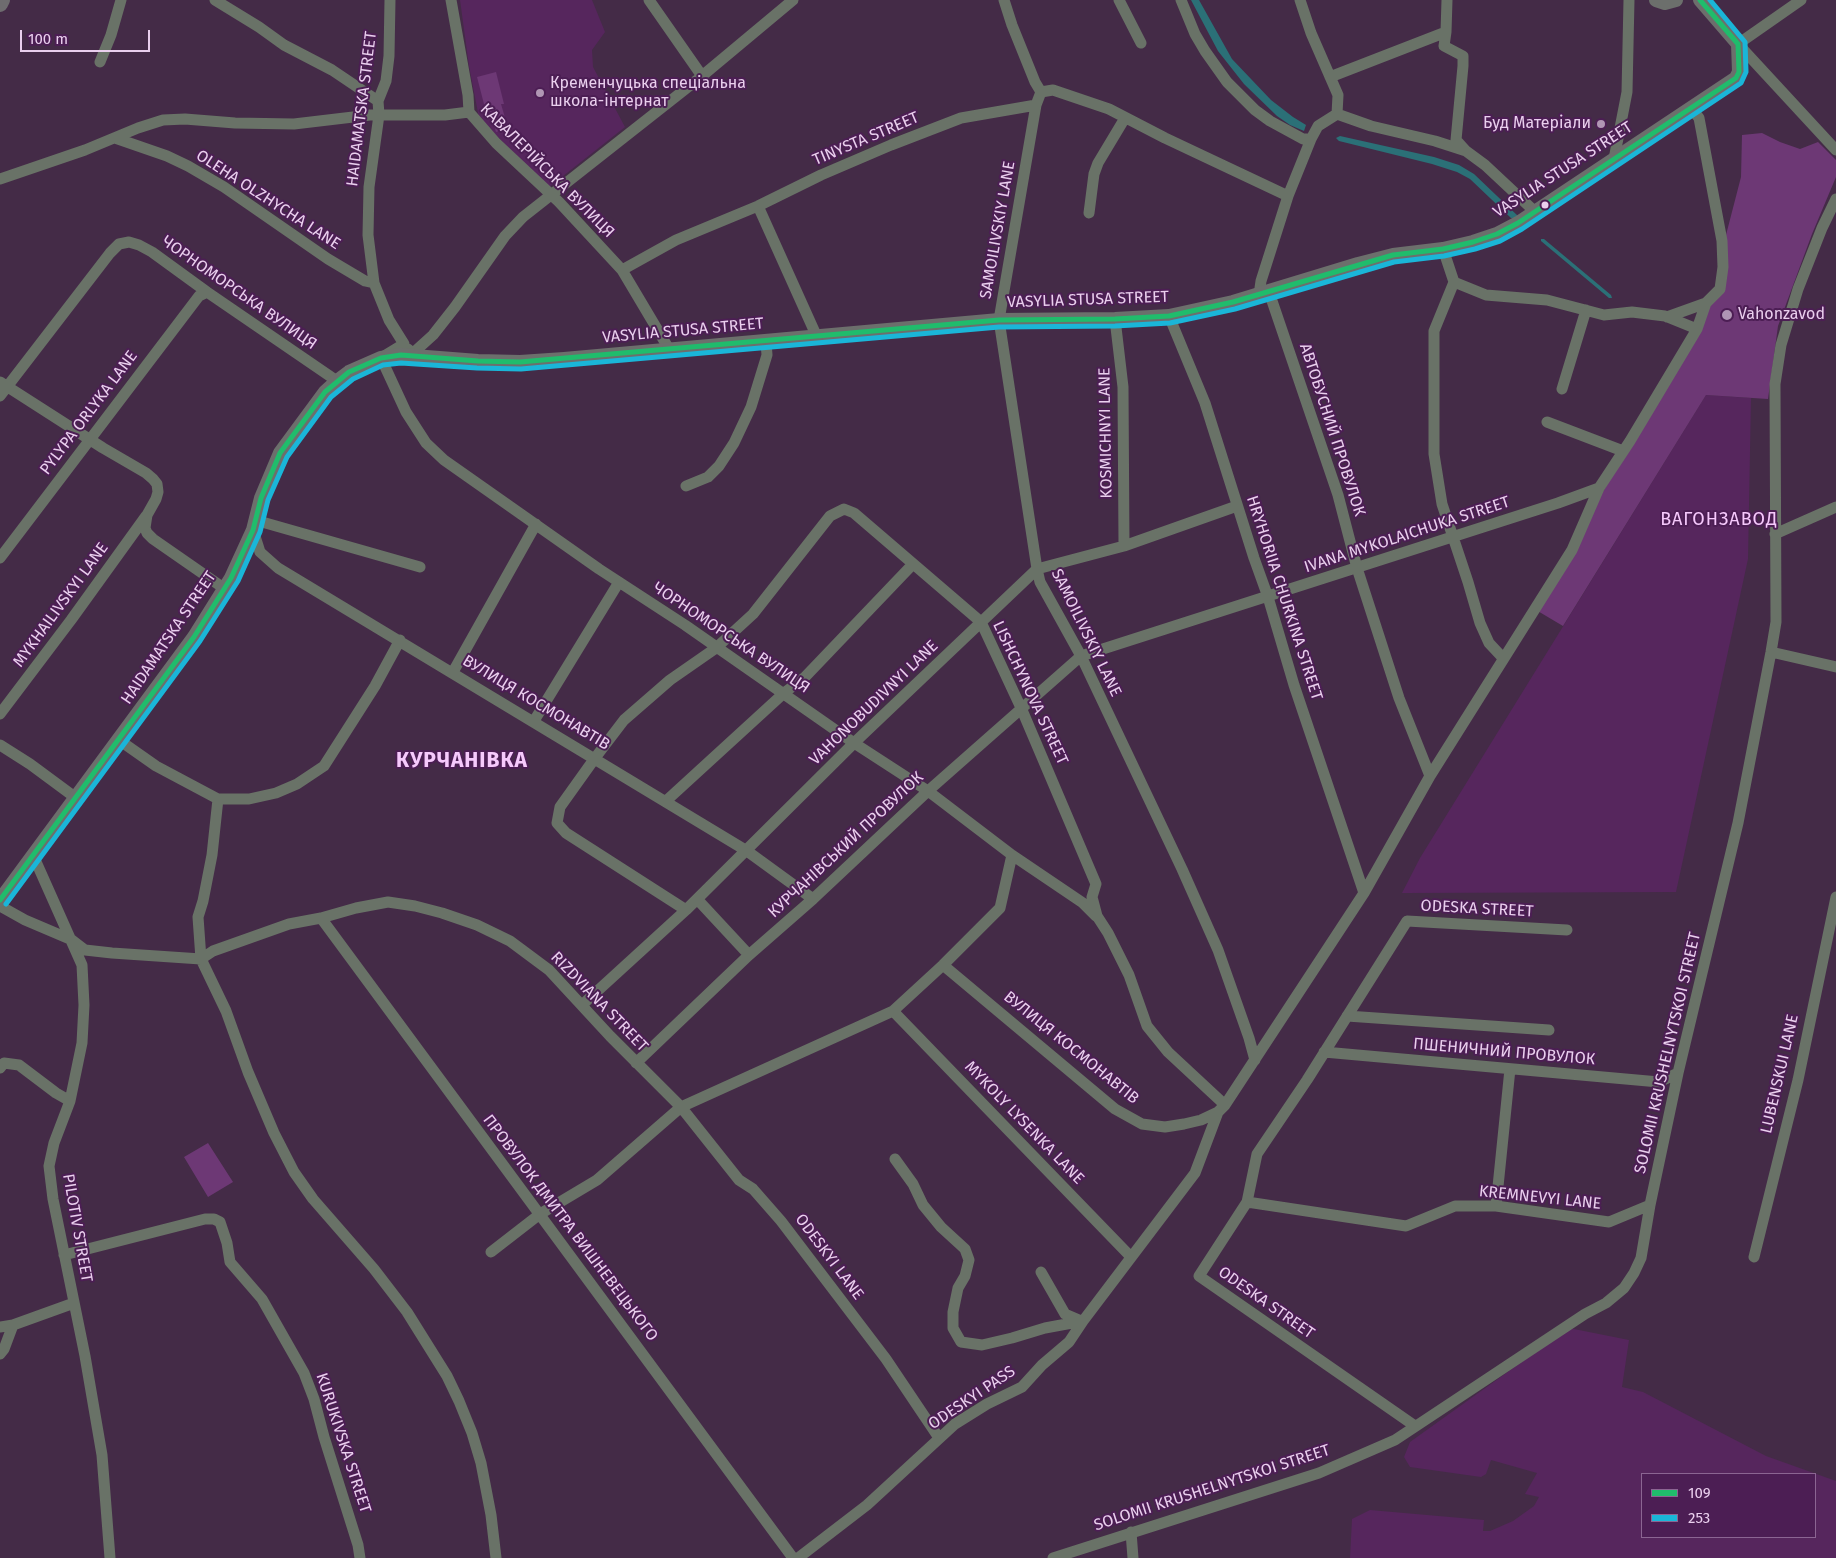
<!DOCTYPE html>
<meta charset="utf-8">
<style>
body{margin:0}
#map{position:relative;width:1836px;height:1558px;overflow:hidden;background:#442b47;font-family:"Fira Sans",sans-serif}
canvas{display:block}
.legend{position:absolute;left:1641px;top:1473px;width:175px;height:65px;box-sizing:border-box;background:#4c1e54;border:1px solid #8b6592;margin:0;padding:6px 9px;list-style:none;font-size:15px;color:#eacfee}
.legend li{display:flex;align-items:center;gap:10px;height:25px}
.legend b{width:25px;border:1px solid #8b6592}
.scale{position:absolute;left:20px;top:30px;width:130px;height:22px;box-sizing:border-box;border:2px solid #eacfee;border-top:0;padding-left:6px;font-size:15px;line-height:18px;white-space:nowrap;color:#eacfee;-webkit-text-stroke:4px #4c1e54;paint-order:stroke}
</style>
<div id="map">
<canvas width="1836" height="1558"></canvas>
<ul class="legend">
<li><b style="height:6px;background:#20bc6c"></b>109</li>
<li><b style="height:6px;background:#1ab6d8"></b>253</li>
</ul>
<div class="scale">100 m</div>
</div>
<script>
const g = document.querySelector('canvas').getContext('2d');
g.lineJoin = 'round';
function fill(path, color) {
  g.fillStyle = color;
  g.fill(path, 'evenodd');
}
function shape(rows) {
  const path = new Path2D();
  for (const r of rows) {
    path.moveTo(r[0], r[1]);
    for (let i = 2; i < r.length; i += 2) path.lineTo(r[i], r[i + 1]);
  }
  return path;
}
function trace(path, color, width, dash) {
  g.strokeStyle = color;
  g.lineWidth = width;
  g.lineCap = dash ? 'butt' : 'round';
  g.setLineDash(dash || []);
  g.stroke(path);
}
function label(font, color, halo, rows, align = 'center') {
  g.font = font + ' "Fira Sans",sans-serif';
  g.lineWidth = 4;
  g.setLineDash([]);
  g.textBaseline = 'middle';
  g.strokeStyle = halo;
  g.fillStyle = color;
  for (const [text, x, y, turn = 0] of rows) {
    g.save();
    g.translate(x, y);
    g.rotate((+turn || 0) * Math.PI / 180);
    g.textAlign = isNaN(turn) ? turn : align;
    if (halo) g.strokeText(text, 0, 0);
    g.fillText(text, 0, 0);
    g.restore();
  }
}
const built = shape([
 [460,0,592,0,605,32,592,50,593,67,625,127,548,188,479,118,469,66],
 [1706,395,1751,398,1748,559,1676,892,1402,893,1420,858],
 [1569,1328,1629,1340,1622,1387,1643,1392,1766,1456,1836,1481,1836,1558,1350,1558,1352,1519,1370,1510,1484,1520,1483,1531,1490,1531,1513,1521,1534,1506,1539,1497,1525,1494,1537,1473,1491,1460,1486,1474,1481,1477,1410,1467,1404,1457,1410,1442],
 [1642,1474,1815,1474,1815,1537,1642,1537]
]);
const green = shape([
 [496,72,504,104,501,104,508,128,496,132,489,108,485,108,477,77],
 [1762,133,1780,142,1800,149,1818,142,1836,160,1836,177,1812,234,1778,326,1768,399,1706,395,1563,626,1536,610,1709,304,1723,289,1726,235,1741,177,1742,135],
 [208,1143,233,1182,208,1197,184,1157]
]);
const water = shape([
 [1191,0,1199,0,1232,59,1271,100,1293,117,1306,125,1304,131,1290,125,1277,116,1244,84,1218,51],
 [1340,136,1434,157,1459,165,1474,174,1518,216,1517,219,1511,218,1470,179,1457,172,1432,164,1339,141,1336,138],
 [1541,239,1544,239,1611,295,1612,298,1609,298,1541,241]
]);
const minor = shape([
 [215,0,259,27,284,45,332,70,378,101],
 [390,0,389,56,386,81,378,101,379,115,369,187,368,235,374,283,389,320,404,344,381,358,406,412,426,443,444,460,599,569,685,625,854,743,928,791,1012,855,1083,903,1096,916],
 [451,0,468,95,469,112],
 [649,0,702,76],
 [1004,0,1012,25,1035,82,1041,92],
 [1119,0,1141,43],
 [1181,0,1195,34,1205,51,1227,82,1255,110,1270,121,1303,139,1311,139],
 [1300,0,1311,33,1338,95,1337,114],
 [1801,0,1738,44,1836,150],
 [1446,32,1444,46,1463,56,1463,66,1456,140,1465,150],
 [100,62,111,35,121,0],
 [1330,77,1446,32,1447,0],
 [1036,105,999,320,1037,569,1040,582,1081,656,1182,869,1218,950,1249,1038,1255,1060],
 [1337,114,1371,126,1435,141,1466,151,1485,165,1531,208,1533,214],
 [115,138,167,156,188,166,224,187,328,259,365,281,374,283],
 [1614,159,1627,92,1629,0],
 [0,179,85,150,138,128,163,120,185,119,235,123,294,124,370,115,445,115,469,112,496,143,559,202,622,270,669,349],
 [758,206,817,337],
 [1089,213,1094,174,1098,163,1125,118],
 [1443,249,1454,282,1486,295,1547,300,1604,315,1632,312,1665,316,1697,329,1706,303,1720,289,1723,267,1722,241,1699,118,1691,108],
 [622,270,676,240,758,206,821,175,891,145,961,118,1036,105,1041,92,1053,90,1109,109,1165,138,1288,196],
 [1454,282,1434,331,1434,454,1442,504,1468,582,1480,623,1489,643,1503,658],
 [1269,292,1338,495,1357,568,1399,698,1430,776],
 [1259,295,1261,281,1288,196,1311,139,1318,126,1337,114],
 [1169,316,1205,403,1254,558,1268,597,1294,685,1364,893],
 [1667,317,1706,303],
 [1115,319,1123,387,1124,546],
 [408,349,412,354,433,335,455,307,505,236,523,217,702,76,793,0],
 [0,382,103,448,146,473,153,479,157,484,158,492,156,499,147,515,145,528,147,533,153,539,225,589],
 [1562,389,1586,310],
 [0,396,110,253,119,244,129,242,139,245,152,252,207,292,337,381],
 [1547,422,1623,451],
 [686,486,708,477,719,466,734,443,751,407,767,355,766,342],
 [255,520,420,567],
 [253,530,260,552,278,568,747,851,813,899],
 [1775,534,1836,507],
 [0,558,199,296,207,292],
 [1771,652,1836,667],
 [453,672,536,524],
 [0,714,71,620,146,516],
 [534,721,619,582],
 [119,740,156,766,218,799,249,799,276,793,297,784,324,766,375,686,400,640],
 [0,745,30,764,76,798],
 [218,799,212,855,203,901,198,917,201,959,226,1011,248,1072,274,1133,294,1172,313,1199,374,1269,407,1312,447,1376,459,1401,472,1433,481,1463,491,1515,496,1558],
 [666,801,784,693,805,677,913,564],
 [33,855,82,965,84,1005,82,1043,70,1101,54,1143,49,1166,53,1199,85,1356,102,1455,110,1558],
 [697,899,749,955],
 [0,906,25,920,72,940,85,950,112,953,201,959,213,951,289,924,321,918,356,908,388,902,415,906,442,913,477,925,510,941,549,970,610,1036,681,1107,739,1180,753,1189,781,1221,886,1359,939,1438],
 [686,910,566,833,557,823,560,807,595,758,624,720,670,680,716,648,753,614,830,516,844,509,854,513,981,622,1022,710,1096,884,1092,897,1097,916,1108,933,1129,975,1147,1026,1168,1052,1225,1105],
 [321,918,793,1558],
 [943,965,1115,1109,1142,1124,1165,1127,1184,1124,1201,1120,1218,1112],
 [582,1005,686,910,854,743,1037,569,1124,546,1237,506],
 [893,1011,1131,1257],
 [1347,1016,1549,1030],
 [1324,1052,1659,1082,1678,1073],
 [636,1063,749,955,813,899,928,791,1081,656,1558,503,1599,488],
 [0,1068,4,1063,19,1065,56,1093,70,1101],
 [895,1159,913,1184,923,1205,941,1227,965,1249,969,1260,965,1276,958,1288,953,1312,953,1328,961,1342,982,1345,1012,1338,1045,1328,1083,1321],
 [1247,1202,1406,1226,1455,1206,1496,1206,1609,1222,1650,1205],
 [1496,1206,1510,1069],
 [491,1252,540,1214,597,1180,681,1107,893,1011,943,965,1000,908,1012,855],
 [64,1255,205,1219,214,1219,220,1222,227,1243,230,1262,262,1299,304,1373,314,1399,324,1437,358,1545,360,1558],
 [1754,1257,1798,1080,1836,897],
 [1041,1272,1065,1314,1079,1320],
 [0,1327,13,1325,74,1303],
 [0,1354,4,1349,13,1325],
 [1415,1426,1199,1276,1247,1202,1257,1154,1307,1080,1407,921,1567,930],
 [1131,1532,1133,1558],
 [798,1558,867,1505,955,1424,987,1404,1022,1387,1042,1365,1069,1342,1083,1321,1195,1173,1218,1112,1225,1105,1364,893,1430,776,1572,550,1599,488,1630,441,1697,329],
 [1053,1558,1319,1473,1395,1440,1585,1314,1606,1303,1624,1288,1634,1273,1641,1258,1650,1205,1678,1073,1738,823,1771,652,1776,622,1775,384,1781,345,1798,289,1822,228,1836,199]
]);
const major = shape([
 [1656,0,1665,3,1676,0],
 [0,900,194,637,231,578,253,530,261,498,280,453,325,392,337,381,349,372,381,358,401,355,478,361,520,362,564,359,999,320,1115,319,1169,316,1233,302,1358,264,1393,255,1443,249,1473,242,1497,234,1518,223,1736,78,1739,72,1738,44,1700,0]
]);
const highway = shape([
 [0,4,2,0]
]);
const bus1 = shape([
 [0,900,194,637,231,578,253,530,261,498,280,453,325,392,349,372,381,358,401,355,478,361,520,362,999,320,1115,319,1169,316,1233,302,1393,255,1443,249,1473,242,1497,234,1518,223,1736,78,1739,72,1738,44,1700,0]
]);
const bus2 = shape([
 [6,904,200,641,238,581,260,532,268,500,287,457,331,397,353,379,383,365,401,363,477,368,521,369,999,327,1115,326,1170,323,1235,309,1394,262,1444,256,1475,249,1500,241,1522,229,1741,83,1746,72,1745,42,1710,0]
]);
const markers = [
 [540,93,5,"#b096b4"],
 [1601,124,5,"#b096b4"],
 [1545,205,4.5,"#eacfee"],
 [1727,315,6,"#b096b4"]
];
const poiNames = [
 ["Кременчуцька спеціальна",550,84],
 ["школа-інтернат",550,102],
 ["Буд Матерiали",1591,124,"right"],
 ["Vahonzavod",1738,315]
];
const streetNames = [
 ["HAIDAMATSKA STREET",362,109,-83],
 ["TINYSTA STREET",866,139,-23],
 ["VASYLIA STUSA STREET",1563,170,-33],
 ["КАВАЛЕРІЙСЬКА ВУЛИЦЯ",547,171,45],
 ["OLEHA OLZHYCHA LANE",268,200,33],
 ["SAMOILIVSKIY LANE",998,230,-80],
 ["ЧОРНОМОРСЬКА ВУЛИЦЯ",239,293,35],
 ["VASYLIA STUSA STREET",1088,300,-2],
 ["VASYLIA STUSA STREET",683,331,-5],
 ["PYLYPA ORLYKA LANE",89,413,-53],
 ["АВТОБУСНИЙ ПРОВУЛОК",1332,430,72],
 ["KOSMICHNYI LANE",1106,433,-91],
 ["IVANA MYKOLAICHUKA STREET",1407,535,-18],
 ["HRYHORIIA CHURKINA STREET",1284,598,72],
 ["MYKHAILIVSKYI LANE",61,605,-54],
 ["SAMOILIVSKIY LANE",1086,633,64],
 ["HAIDAMATSKA STREET",169,638,-56],
 ["ЧОРНОМОРСЬКА ВУЛИЦЯ",731,638,34],
 ["LISHCHYNOVA STREET",1030,693,65],
 ["ВУЛИЦЯ КОСМОНАВТІВ",536,703,31],
 ["VAHONOBUDIVNYI LANE",874,703,-44],
 ["КУРЧАНІВСЬКИЙ ПРОВУЛОК",846,845,-43],
 ["ODESKA STREET",1477,909,3],
 ["RIZDVIANA STREET",599,1002,46],
 ["ВУЛИЦЯ КОСМОНАВТІВ",1071,1048,39],
 ["ПШЕНИЧНИЙ ПРОВУЛОК",1504,1052,5],
 ["SOLOMII KRUSHELNYTSKOI STREET",1668,1053,-77],
 ["LUBENSKUI LANE",1780,1074,-77],
 ["MYKOLY LYSENKA LANE",1024,1123,46],
 ["KREMNEVYI LANE",1540,1198,6],
 ["PILOTIV STREET",77,1228,80],
 ["ПРОВУЛОК ДМИТРА ВИШНЕВЕЦЬКОГО",570,1228,53],
 ["ODESKYI LANE",829,1257,53],
 ["ODESKA STREET",1266,1303,35],
 ["ODESKYI PASS",972,1398,-34],
 ["KURUKIVSKA STREET",343,1443,72],
 ["SOLOMII KRUSHELNYTSKOI STREET",1212,1488,-18]
];
const neighbourhoodNames = [
 ["ВАГОНЗАВОД",1719,520]
];
const districtNames = [
 ["КУРЧАНІВКА",462,761]
];
fill(built, '#56265d');
fill(green, '#6d3875');
fill(water, '#2b7077');
trace(minor, '#697267', 11);
trace(major, '#6c6f6c', 14);
trace(highway, '#6e6c6f', 16);
trace(bus1, '#20bc6c', 5);
trace(bus2, '#1ab6d8', 5);
for (const [x, y, r, color] of markers) {
  const dot = new Path2D();
  dot.arc(x, y, r, 0, 2 * Math.PI);
  g.fillStyle = color;
  g.fill(dot);
  trace(dot, '#4c1e54', 2);
}
label('16px', '#eacfee', '#4c1e54', poiNames, 'left');
label('16px', '#eacfee', '#4c1e54', streetNames);
g.letterSpacing = '1px';
label('18px', '#f6c9fc', '#4c1e54', neighbourhoodNames);
g.letterSpacing = '0px';
g.letterSpacing = '1px';
label('bold 21px', '#f6c9fc', '#4c1e54', districtNames);
g.letterSpacing = '0px';
</script>
